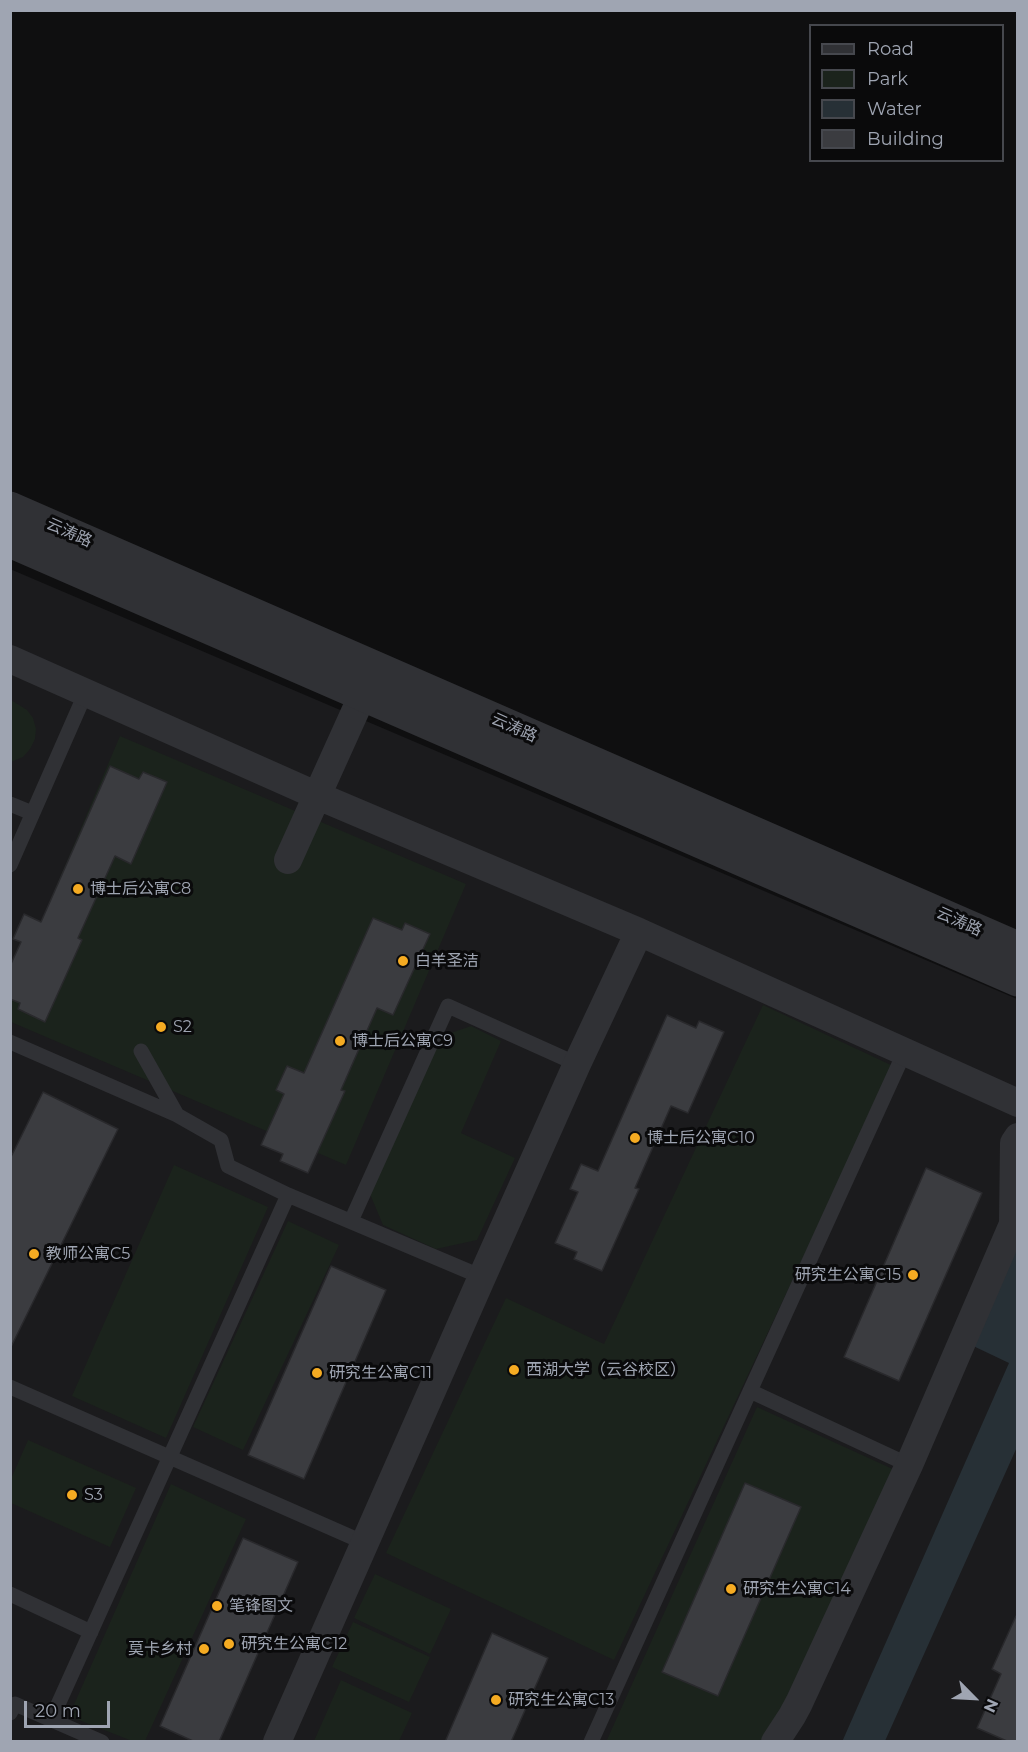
<!DOCTYPE html>
<meta charset="utf-8">
<style>
body{margin:0}
#map{position:relative;width:1028px;height:1752px;overflow:hidden;background:#0f0f10;font-family:Montserrat,sans-serif}
canvas{display:block}
.frame{position:absolute;inset:0;border:12px solid #9fa5b2;pointer-events:none}
.legend{position:absolute;left:809px;top:24px;width:195px;height:138px;box-sizing:border-box;background:#0a0a0b;border:2px solid #46484e;margin:0;padding:8px 10px;list-style:none;font-size:18px;color:#9fa5b2}
.legend li{display:flex;align-items:center;gap:12px;height:30px}
.legend b{width:30px;border:2px solid #46484e}
.north{position:absolute;left:944px;top:1668px;width:60px;height:60px;-webkit-text-stroke:4px #0a0a0b;paint-order:stroke;rotate:114deg;font-size:16px;font-weight:700;line-height:24px;text-align:center;color:#9fa5b2}
.north::after{content:'';display:block;margin:auto;width:21px;height:27px;background:#9fa5b2;clip-path:polygon(50% 0,100% 100%,50% 72%,0 100%)}
.scale{position:absolute;left:24px;top:1701px;width:86px;height:27px;box-sizing:border-box;border:3px solid #9fa5b2;border-top:0;padding-left:8px;font-size:18px;line-height:21px;white-space:nowrap;color:#9fa5b2;-webkit-text-stroke:4px #0a0a0b;paint-order:stroke}
</style>
<div id="map">
<canvas width="1028" height="1752"></canvas>
<div class="frame"></div>
<ul class="legend">
<li><b style="height:8px;background:#303135"></b>Road</li>
<li><b style="height:16px;background:#1b231c"></b>Park</li>
<li><b style="height:16px;background:#273036"></b>Water</li>
<li><b style="height:16px;background:#3b3c40"></b>Building</li>
</ul>
<div class="north">N</div>
<div class="scale">20 m</div>
</div>
<script>
const g = document.querySelector('canvas').getContext('2d');
g.lineJoin = 'round';
function fill(path, color) {
  g.fillStyle = color;
  g.fill(path, 'evenodd');
}
function shape(rows) {
  const path = new Path2D();
  for (const r of rows) {
    path.moveTo(r[0], r[1]);
    for (let i = 2; i < r.length; i += 2) path.lineTo(r[i], r[i + 1]);
  }
  return path;
}
function trace(path, color, width, dash) {
  g.strokeStyle = color;
  g.lineWidth = width;
  g.lineCap = dash ? 'butt' : 'round';
  g.setLineDash(dash || []);
  g.stroke(path);
}
function label(font, color, halo, rows, align = 'center') {
  g.font = font + ' Montserrat,"Noto Sans SC",sans-serif';
  g.lineWidth = 6;
  g.setLineDash([]);
  g.textBaseline = 'middle';
  g.strokeStyle = halo;
  g.fillStyle = color;
  for (const [text, x, y, turn = 0] of rows) {
    g.save();
    g.translate(x, y);
    g.rotate((+turn || 0) * Math.PI / 180);
    g.textAlign = isNaN(turn) ? turn : align;
    if (halo) g.strokeText(text, 0, 0);
    g.fillText(text, 0, 0);
    g.restore();
  }
}
const built = shape([
 [10,569,1017,999,1017,1741,11,1741]
]);
const green = shape([
 [11,700,27,710,33,718,36,729,35,739,30,749,23,757,11,762],
 [120,736,466,884,346,1165,11,1022,11,993],
 [763,1005,893,1066,614,1660,386,1553,506,1298,604,1344],
 [471,1026,501,1041,461,1133,515,1158,477,1240,436,1249,383,1225,370,1194,442,1036],
 [174,1165,268,1207,166,1438,72,1396],
 [288,1221,339,1245,243,1450,193,1427],
 [757,1407,897,1471,765,1742,606,1742],
 [28,1440,136,1488,110,1547,11,1503,11,1479],
 [171,1484,246,1519,145,1741,132,1741,69,1716],
 [375,1574,451,1609,430,1654,354,1618],
 [353,1622,430,1657,409,1702,332,1667],
 [341,1680,412,1713,399,1741,314,1741]
]);
const water = shape([
 [1017,1236,1017,1447,885,1741,842,1742,1009,1363,969,1344]
]);
const building = shape([
 [110,766,139,779,143,772,167,782,131,864,115,856,78,938,82,940,45,1022,18,1009,20,1003,10,999,10,966,21,942,13,939,24,914,41,922,110,766],
 [373,918,402,930,405,923,430,934,393,1015,377,1008,341,1090,345,1091,308,1173,280,1161,283,1154,261,1145,284,1094,276,1090,287,1066,304,1073,373,918],
 [667,1015,696,1028,699,1021,724,1032,688,1113,671,1106,635,1188,639,1189,602,1271,574,1259,577,1252,555,1243,578,1192,570,1189,581,1164,598,1171,667,1015],
 [43,1092,118,1129,10,1349,10,1159,43,1092],
 [926,1168,982,1193,899,1381,844,1357,926,1168],
 [331,1266,386,1290,304,1479,248,1455,331,1266],
 [745,1483,801,1507,718,1696,662,1672,745,1483],
 [243,1538,298,1562,219,1742,195,1742,160,1726,243,1538],
 [1016,1616,1018,1617,1018,1742,1009,1742,977,1728,1001,1674,992,1669,1016,1616],
 [492,1633,548,1658,511,1742,445,1742,492,1633]
]);
const service = shape([
 [10,804,32,813],
 [10,865,86,692],
 [10,1042,177,1115,221,1140,228,1166,288,1195,51,1720],
 [141,1051,177,1115],
 [905,1051,750,1391,909,1465],
 [288,1195,482,1277],
 [351,1221,448,1006,577,1064],
 [10,1387,365,1543],
 [10,1594,91,1632],
 [10,1713,15,1704,102,1742],
 [591,1742,750,1391]
]);
const minor = shape([
 [10,659,318,796,639,932,1018,1103],
 [288,860,363,694],
 [277,1742,482,1277,577,1064,639,932],
 [775,1742,792,1716,799,1703,909,1465,1013,1224,1014,1143,1018,1137]
]);
const tertiary = shape([
 [10,508,1018,948],
 [10,541,1018,980]
]);
const markers = [
 [78,889,6,"#f5ab22"],
 [403,961,6,"#f5ab22"],
 [161,1027,6,"#f5ab22"],
 [340,1041,6,"#f5ab22"],
 [635,1138,6,"#f5ab22"],
 [34,1254,6,"#f5ab22"],
 [913,1275,6,"#f5ab22"],
 [514,1370,6,"#f5ab22"],
 [317,1373,6,"#f5ab22"],
 [72,1495,6,"#f5ab22"],
 [731,1589,6,"#f5ab22"],
 [217,1606,6,"#f5ab22"],
 [229,1644,6,"#f5ab22"],
 [204,1649,6,"#f5ab22"],
 [496,1700,6,"#f5ab22"]
];
const streetNames = [
 ["云涛路",69,533,24],
 ["云涛路",514,728,24],
 ["云涛路",959,922,24]
];
const poiNames = [
 ["博士后公寓C8",90,889],
 ["白羊圣洁",415,961],
 ["S2",173,1027],
 ["博士后公寓C9",352,1041],
 ["博士后公寓C10",647,1138],
 ["教师公寓C5",46,1254],
 ["研究生公寓C15",901,1275,"right"],
 ["西湖大学（云谷校区）",526,1370],
 ["研究生公寓C11",329,1373],
 ["S3",84,1495],
 ["研究生公寓C14",743,1589],
 ["笔锋图文",229,1606],
 ["研究生公寓C12",241,1644],
 ["莫卡乡村",192,1649,"right"],
 ["研究生公寓C13",508,1700]
];
fill(built, '#1b1b1d');
fill(green, '#1b231c');
fill(water, '#273036');
fill(building, '#3b3c40');
trace(building, '#29292c', 1.5);
trace(service, '#303135', 15);
trace(minor, '#303135', 28);
trace(tertiary, '#303135', 33);
for (const [x, y, r, color] of markers) {
  const dot = new Path2D();
  dot.arc(x, y, r, 0, 2 * Math.PI);
  g.fillStyle = color;
  g.fill(dot);
  trace(dot, '#0a0a0b', 2);
}
label('16px', '#9fa5b2', '#0a0a0b', streetNames);
label('16px', '#9fa5b2', '#0a0a0b', poiNames, 'left');
</script>
